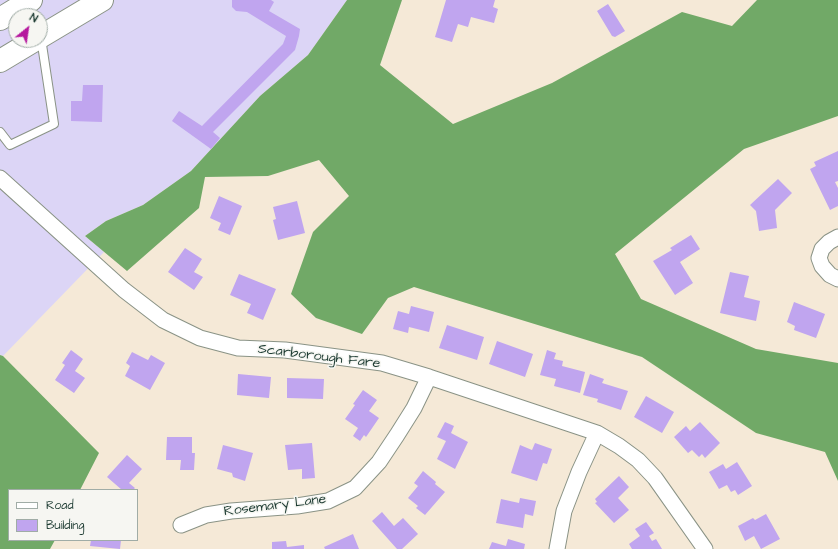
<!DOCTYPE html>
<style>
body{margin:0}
#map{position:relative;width:838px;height:549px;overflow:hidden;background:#f5e9d7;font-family:"Architects Daughter",sans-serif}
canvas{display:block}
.legend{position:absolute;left:8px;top:489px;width:130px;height:52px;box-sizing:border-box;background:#f6f6f2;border:1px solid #a0aca6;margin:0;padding:5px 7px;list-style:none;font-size:12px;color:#1f3d34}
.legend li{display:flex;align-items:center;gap:8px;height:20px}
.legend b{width:20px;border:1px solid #a0aca6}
.north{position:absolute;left:8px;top:8px;width:40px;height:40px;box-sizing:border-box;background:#f6f6f2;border:1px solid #a0aca6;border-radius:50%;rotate:30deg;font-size:11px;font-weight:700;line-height:16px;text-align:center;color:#1f3d34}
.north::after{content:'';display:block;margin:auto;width:14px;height:18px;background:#b5179e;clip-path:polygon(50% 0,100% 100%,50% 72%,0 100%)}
</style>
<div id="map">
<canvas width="838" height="549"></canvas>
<ul class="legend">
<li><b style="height:5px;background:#fff"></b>Road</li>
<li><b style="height:11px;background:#c0a5ef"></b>Building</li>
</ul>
<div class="north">N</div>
</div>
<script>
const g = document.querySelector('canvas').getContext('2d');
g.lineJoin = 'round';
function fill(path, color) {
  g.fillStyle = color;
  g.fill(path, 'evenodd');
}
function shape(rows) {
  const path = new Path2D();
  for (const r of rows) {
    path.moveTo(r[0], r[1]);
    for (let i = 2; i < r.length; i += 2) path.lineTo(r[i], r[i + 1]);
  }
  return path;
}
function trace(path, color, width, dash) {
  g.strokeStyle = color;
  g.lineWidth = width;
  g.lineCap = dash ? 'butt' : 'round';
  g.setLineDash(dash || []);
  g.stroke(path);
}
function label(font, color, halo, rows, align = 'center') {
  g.font = font + ' "Architects Daughter",sans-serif';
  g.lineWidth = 3;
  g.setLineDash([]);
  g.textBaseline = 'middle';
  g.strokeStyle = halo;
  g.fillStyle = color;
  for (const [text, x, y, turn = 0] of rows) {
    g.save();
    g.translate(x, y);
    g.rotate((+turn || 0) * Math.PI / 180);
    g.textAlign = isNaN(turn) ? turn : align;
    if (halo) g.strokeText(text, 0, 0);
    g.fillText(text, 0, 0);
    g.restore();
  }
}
const built = shape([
 [0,0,347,0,308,55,260,96,191,171,143,205,106,221,85,236,104,252,3,356,0,355],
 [16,16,40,16,40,40,16,40]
]);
const forest = shape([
 [347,0,402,0,380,65,453,124,552,83,682,12,732,26,757,0,838,0,838,116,744,149,615,254,641,299,756,349,838,363,838,481,825,452,756,433,642,357,414,287,388,298,362,334,316,318,291,294,313,232,349,196,319,160,268,176,205,177,199,208,127,271,85,236,106,221,143,205,191,171,260,96,308,55],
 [0,355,3,356,99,453,80,490,9,490,9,540,55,540,50,549,0,549]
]);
const building = shape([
 [232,0,271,0,274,2,269,11,300,29,299,36,295,50,213,132,220,138,211,149,172,121,179,111,202,126,283,44,286,36,247,12,236,11,232,7],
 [446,0,495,0,493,7,498,9,494,23,471,17,468,27,458,24,452,42,435,37],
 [608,4,625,31,615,37,612,36,597,11],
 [83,85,103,85,102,122,71,121,71,101,82,101],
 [838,151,838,181,835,182,838,188,838,206,830,210,810,169,816,166,814,162],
 [778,179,792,193,775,210,777,228,759,231,756,211,750,205],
 [219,196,242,206,230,235,218,230,221,223,210,218],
 [297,201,305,233,278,240,273,220,276,219,273,207],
 [691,235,700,249,680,262,693,283,675,295,653,261,672,250,670,248],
 [185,248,202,259,194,272,203,277,194,290,168,272],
 [730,272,749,276,744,297,760,301,756,321,720,313],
 [239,274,276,289,263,320,247,313,251,304,230,295],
 [794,302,825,314,816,338,794,330,795,326,787,322],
 [411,306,434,312,429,332,409,327,408,333,393,329,398,311,409,314],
 [447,325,484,337,477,360,439,348],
 [497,341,533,354,525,377,489,364],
 [71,350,83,359,75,371,85,378,74,393,55,380,65,365,62,363],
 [547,350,556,353,554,359,563,361,562,366,585,372,580,393,554,386,556,379,540,375],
 [132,352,148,360,151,355,165,363,150,390,125,376,130,366,126,363],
 [238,374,271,377,269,398,237,395],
 [590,374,604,379,602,383,628,391,621,410,597,402,598,399,583,395],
 [287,378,324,379,323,399,287,398],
 [363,390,377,400,369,411,379,418,366,437,364,435,360,441,353,436,358,428,345,419,355,405,353,404],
 [646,396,674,412,662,433,634,417],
 [445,422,454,426,451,433,468,442,455,469,437,459,446,441,437,437],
 [700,422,720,443,705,458,702,454,699,457,692,450,688,453,674,437,686,426,690,431],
 [167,437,192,437,192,453,195,453,194,470,180,470,181,460,166,460],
 [312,443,315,478,302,479,302,469,288,470,285,445],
 [535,443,552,449,547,464,543,463,537,481,511,473,520,445,532,450],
 [223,445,253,453,245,481,233,477,232,473,217,469],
 [127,455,142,469,129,483,135,488,133,490,122,490,107,477],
 [737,462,752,486,738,495,735,490,731,492,727,485,719,489,709,472,723,464,726,469],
 [423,471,436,482,435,484,445,492,425,515,416,508,418,506,408,498,418,486,414,483],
 [619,476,629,487,618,498,629,510,614,523,595,503,597,502,595,499],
 [520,498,536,501,533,516,525,514,523,528,496,523,501,499,519,503],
 [382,512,394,526,403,518,418,534,402,549,397,549,372,521],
 [766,514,780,539,761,549,754,536,745,541,738,526,753,518,755,520],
 [646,522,654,533,649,536,652,541,656,539,662,549,632,549,629,544,640,536,635,529],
 [353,534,359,549,325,549,324,547],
 [508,539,525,544,524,549,489,549,492,542,506,546],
 [91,540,121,540,120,549,90,546],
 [286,541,287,547,304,545,304,549,272,549,272,542]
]);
const service = shape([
 [0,132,10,145,54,124,41,38]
]);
const minor = shape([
 [0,178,124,290,163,320,200,338,238,348,285,350,382,363,429,377,597,433,619,446,638,460,655,478,705,549],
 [838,237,829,242,822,249,819,258,822,266,830,275,838,279],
 [181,525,206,515,231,511,297,506,328,501,355,488,379,462,397,435,414,408,429,377],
 [557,549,564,511,579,472,597,433]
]);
const trunk = shape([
 [0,19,31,0],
 [40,37,102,0],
 [0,61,35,40]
]);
const streetNames = [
 ["Scarborough Fare",319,357,7],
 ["Rosemary Lane",275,506,-7]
];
fill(built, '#dcd5f6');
fill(forest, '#71a967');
fill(building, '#c0a5ef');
trace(service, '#8a9386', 10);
trace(minor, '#8a9386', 17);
trace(trunk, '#8a9386', 24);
trace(service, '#fff', 8);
trace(minor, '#fff', 15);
trace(trunk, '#fff', 22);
label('14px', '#1f3d34', '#f6f6f2', streetNames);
</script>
